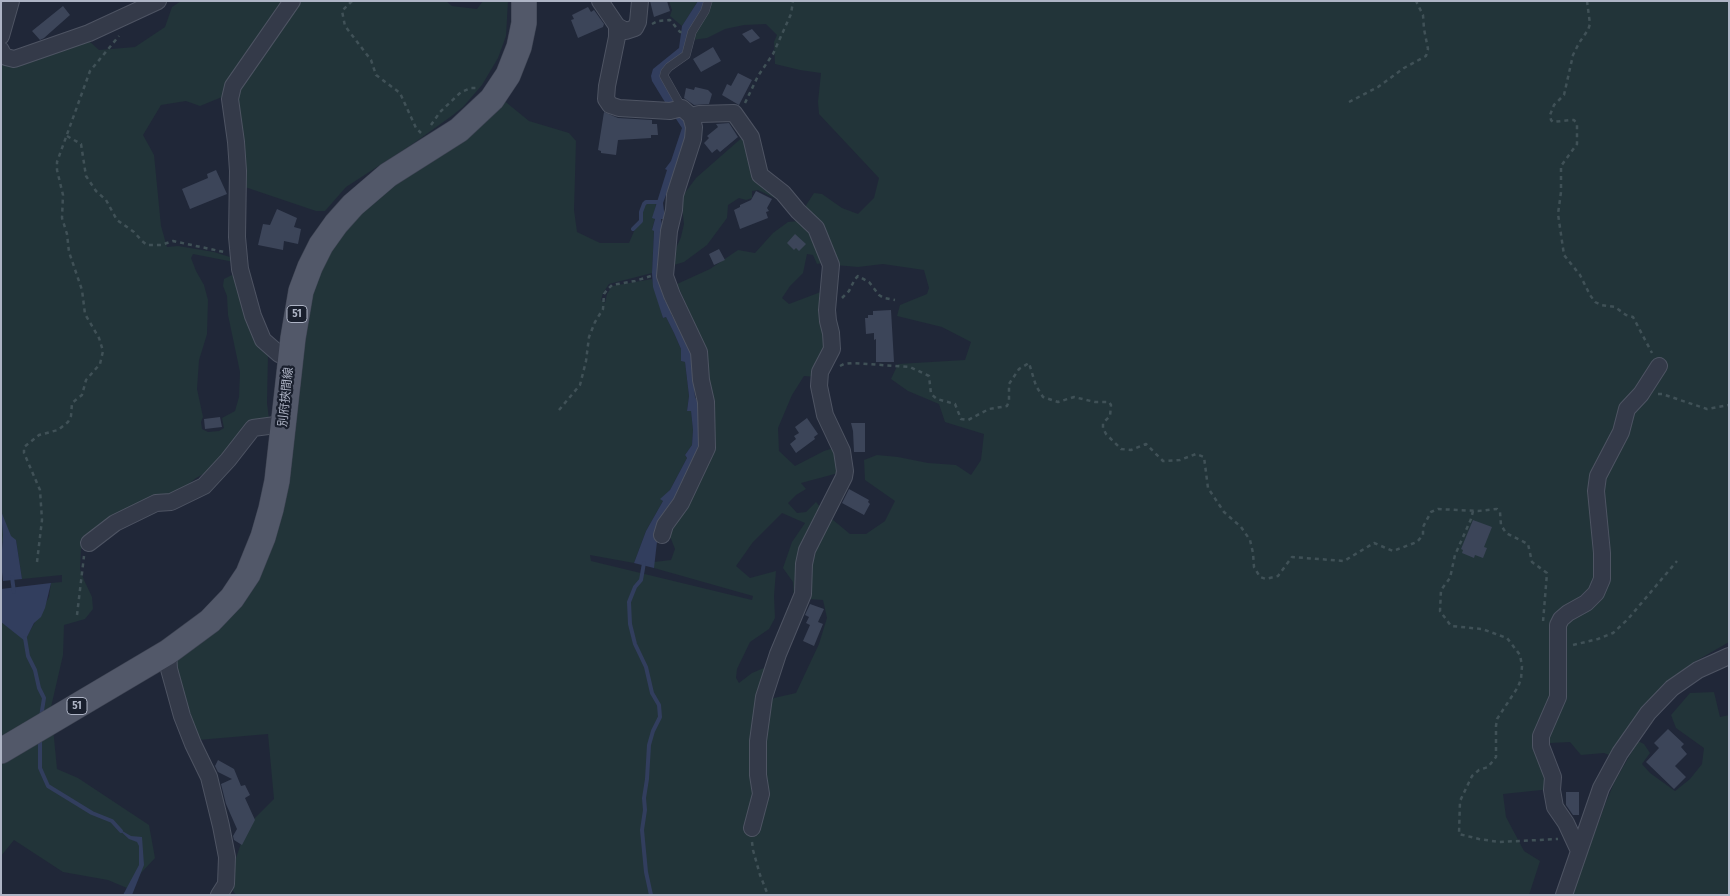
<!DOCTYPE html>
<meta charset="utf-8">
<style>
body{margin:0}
#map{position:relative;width:1730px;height:896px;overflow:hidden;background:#202738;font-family:"Fira Sans Condensed",sans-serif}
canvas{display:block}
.frame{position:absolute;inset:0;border:2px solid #aeb4c5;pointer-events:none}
</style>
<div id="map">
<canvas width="1730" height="896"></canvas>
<div class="frame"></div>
</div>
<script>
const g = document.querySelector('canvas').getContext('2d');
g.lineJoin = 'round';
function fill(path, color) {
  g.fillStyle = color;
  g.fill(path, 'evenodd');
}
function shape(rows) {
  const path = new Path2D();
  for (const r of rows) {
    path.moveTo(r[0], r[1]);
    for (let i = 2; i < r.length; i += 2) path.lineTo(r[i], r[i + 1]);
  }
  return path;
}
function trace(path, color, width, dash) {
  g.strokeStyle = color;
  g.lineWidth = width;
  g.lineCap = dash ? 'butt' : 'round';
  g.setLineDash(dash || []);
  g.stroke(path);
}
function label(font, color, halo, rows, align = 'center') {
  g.font = font + ' "Fira Sans Condensed","Noto Sans JP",sans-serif';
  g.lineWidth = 4.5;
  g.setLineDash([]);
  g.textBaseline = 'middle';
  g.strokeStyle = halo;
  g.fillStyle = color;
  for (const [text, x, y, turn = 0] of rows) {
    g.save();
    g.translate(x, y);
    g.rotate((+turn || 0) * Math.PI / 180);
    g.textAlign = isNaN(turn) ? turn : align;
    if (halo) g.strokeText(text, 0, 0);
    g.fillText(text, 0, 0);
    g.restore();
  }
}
const green = shape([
 [181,1,285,1,236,70,222,97,200,106,186,101,161,105,143,135,154,155,161,226,167,247,178,246,214,252,233,258,234,262,193,254,191,258,196,271,204,285,208,300,207,334,199,360,197,389,203,417,201,422,202,429,208,432,219,431,224,428,222,418,235,411,239,397,240,372,228,315,227,296,223,286,224,279,232,275,236,277,268,354,267,403,269,419,213,469,196,478,182,490,87,538,81,549,80,569,84,580,92,597,93,609,85,619,64,625,63,655,51,707,57,769,78,778,149,825,155,858,127,888,108,880,63,872,14,840,1,856,1,622,25,640,49,597,51,583,62,582,62,575,22,579,16,540,1,542,1,63,9,66,88,40,99,50,135,47,165,27,172,7],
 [299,1,446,1,452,6,477,9,483,1,508,1,506,36,498,58,482,85,463,107,453,115,414,143,346,187,325,211,316,211,245,187,237,114,239,86],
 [669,1,698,1,682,26,670,16,672,10],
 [711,1,1729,1,1729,642,1696,661,1667,681,1629,726,1609,755,1604,753,1581,755,1570,742,1550,743,1546,753,1551,789,1503,794,1506,817,1524,851,1540,861,1529,895,236,895,233,891,235,876,235,861,247,826,274,799,268,734,198,740,177,680,175,658,216,628,289,439,314,280,347,223,502,99,529,121,569,133,576,141,574,210,577,232,600,243,629,243,635,229,641,222,641,212,644,205,646,203,656,204,653,218,655,218,652,230,654,230,652,273,609,284,603,293,601,300,605,303,607,294,612,286,652,279,663,318,666,317,674,333,681,349,681,361,685,362,689,396,687,410,691,410,693,430,692,445,685,455,687,458,670,490,661,499,663,501,646,531,634,563,590,555,591,561,752,600,753,596,654,568,654,562,671,560,675,549,671,539,667,535,695,492,704,475,710,448,703,353,693,320,677,284,710,269,738,250,755,253,773,233,788,222,798,221,809,226,822,263,817,264,813,255,807,254,803,273,790,286,782,298,789,304,826,290,828,341,817,377,804,376,792,395,778,428,779,451,795,466,824,451,837,447,842,472,801,483,806,489,796,495,788,503,797,513,806,512,816,502,827,515,850,534,866,534,885,521,895,501,865,480,864,460,877,455,898,457,928,463,956,465,971,475,981,460,984,434,945,422,939,404,908,391,891,379,898,364,965,360,971,342,942,327,897,316,900,305,927,294,929,288,924,270,883,264,858,267,835,265,805,207,814,193,822,194,842,208,858,214,874,198,879,178,819,114,818,102,821,73,800,70,775,64,774,42,777,35,766,24,744,25,725,29,707,38,692,40],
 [782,513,805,523,792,542,783,568,793,582,794,598,823,600,827,618,819,644,796,693,774,698,759,707,771,665,752,673,739,683,736,678,737,669,750,642,769,629,775,618,774,596,776,571,750,578,736,566,753,542],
 [745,135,779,200,758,190,752,191,752,198,746,200,739,198,728,205,727,218,707,245,684,262,674,265,671,260,681,237,684,224,681,198,696,178],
 [1714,692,1720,717,1729,715,1729,895,1572,895,1606,802,1615,781,1638,741,1644,744,1650,753,1642,764,1650,773,1675,791,1690,779,1702,764,1704,748,1676,728,1671,715,1690,693]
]);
const water = shape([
 [698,1,706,1,684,53,668,66,661,73,660,76,689,130,677,162,677,173,674,173,663,203,665,219,661,219,663,231,660,231,659,258,660,285,665,301,674,312,671,314,695,359,692,360,695,397,701,408,698,410,699,430,697,461,693,461,676,495,674,506,670,504,663,520,658,533,654,568,634,563,646,531,663,501,660,499,670,490,687,458,685,455,692,445,693,430,691,411,687,411,689,396,685,362,681,361,681,349,674,333,666,317,663,318,653,287,652,273,654,231,652,230,655,219,652,218,667,170,665,169,671,161,682,128,663,99,652,81,651,76,653,69,679,48,682,26],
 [1,511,11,536,16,540,22,579,3,581,1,564,3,535],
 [51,583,45,608,41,617,34,623,25,641,1,622,1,589],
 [117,828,131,836,142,837,144,865,132,895,123,895,139,865,139,846,137,842,129,839]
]);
const stream = shape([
 [633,229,641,221,641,212,644,204,646,202,660,202],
 [644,563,641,580,635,587,629,602,630,624,635,644,646,667,652,693,659,705,660,717,653,731,649,745,647,779,644,798,645,810,642,830,646,872,651,895],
 [12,577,14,592],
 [25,638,28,656,35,670,39,688,44,698,41,717],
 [40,739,40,768,48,786,92,813,112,821,121,831]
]);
const building = shape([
 [650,1,667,1,670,11,654,17],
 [63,6,70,15,44,38,40,40,32,31],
 [588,7,591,12,594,10,604,24,603,27,578,38,571,20,574,19,572,15],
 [752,29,760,38,750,43,742,34],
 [713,47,721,61,701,72,693,59],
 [738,73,752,80,739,105,722,95,727,84,731,86],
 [695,87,708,90,712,94,709,104,694,105,684,98,686,88,694,90],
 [604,112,618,118,652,120,652,124,657,124,658,135,651,135,651,138,618,140,616,155,601,153,601,151,598,150],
 [729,123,738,137,720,152,717,149,712,153,704,143,709,138,707,136,718,127,716,124],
 [216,170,227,194,190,209,182,189,208,178,207,174],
 [756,191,772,199,767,208,769,211,766,212,768,218,740,229,734,210,740,207,740,205,751,200],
 [277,209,297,218,294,227,301,229,298,244,284,241,283,250,258,245,263,224,270,225],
 [795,234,806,244,799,251,796,248,794,250,787,243],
 [719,249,725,260,714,265,709,254],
 [891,310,894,362,876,362,876,339,874,340,874,333,866,334,865,318,868,318,868,315,873,315,873,311],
 [220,417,222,427,205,429,204,419],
 [807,418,818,434,814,437,815,439,796,453,790,444,796,439,794,436,799,433,795,427],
 [851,423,865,423,865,452,854,452,853,431],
 [849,489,869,500,868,502,870,504,864,515,842,503],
 [1473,520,1492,527,1484,547,1487,548,1483,558,1475,555,1474,558,1462,553,1463,550,1461,549],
 [810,604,824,609,818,622,823,624,814,646,803,641,810,625,806,623,809,617,805,615],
 [1668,729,1684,744,1681,747,1687,754,1675,766,1686,777,1674,789,1646,762,1659,748,1654,743],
 [218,760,234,769,241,786,245,785,250,795,245,798,255,820,242,845,234,840,233,836,237,829,226,804,221,784,232,779,218,772,215,766],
 [1566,792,1579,792,1579,815,1573,815,1566,805]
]);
const path = shape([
 [352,1,342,11,345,26,371,60,376,75,400,93,416,128,421,133],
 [1587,1,1590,24,1588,30,1579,43,1573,55,1564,95,1554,105,1550,115,1551,120,1553,122,1570,120,1574,120,1577,124,1577,144,1561,166,1561,192,1558,214,1564,255,1580,275,1590,295,1595,302,1601,305,1615,307,1626,315,1633,317,1652,353],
 [652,24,658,21,670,20,680,32,682,32],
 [1349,102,1378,87,1404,68,1426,56,1428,49,1424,29,1423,15,1416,1],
 [745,103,758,76,773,54,791,14,793,1],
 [431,125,440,112,461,92,471,88,477,88],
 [67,136,81,144,86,176,96,191,106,200,117,220,134,232,142,241,147,245,161,245,173,241,224,252],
 [842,298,849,291,855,279,858,276,869,282,879,295,884,298,895,300],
 [840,366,844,364,853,363,910,367,929,376,931,394,937,399,955,404,961,419,968,420,989,409,1007,406,1009,401,1009,384,1019,369,1029,363,1036,386,1043,397,1058,402,1074,397,1095,402,1109,402,1111,405,1110,416,1103,423,1103,428,1106,434,1121,449,1131,450,1146,444,1163,461,1180,460,1196,454,1204,457,1208,488,1224,512,1241,527,1250,540,1253,553,1254,567,1260,577,1266,579,1278,576,1292,557,1344,561,1374,543,1393,551,1417,542,1423,535,1423,527,1431,512,1438,509,1478,511,1497,509,1500,512,1501,525,1506,533,1528,544,1532,562,1547,573,1543,622],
 [1658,394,1662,394,1707,409,1729,405],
 [559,410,580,385,586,361,589,337,595,322,603,309,604,294,607,290,612,285,635,281,651,276],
 [1473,511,1471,519,1455,555,1450,578,1441,590,1440,611,1451,626,1482,629,1507,638,1520,655,1522,666,1521,679,1518,687,1497,719,1496,726,1496,757,1488,767,1479,770,1472,776,1460,801,1459,834,1479,839,1499,842,1558,839],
 [37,562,42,520,40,490,24,453,24,447,39,435,58,430,68,422,71,416,72,403,82,395,86,380,100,364,103,351,99,338,85,314,82,290,69,252,67,234,62,218,63,195,57,170,57,162,90,71,119,36],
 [77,615,84,556],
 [1573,645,1598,639,1613,633,1628,619,1677,561],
 [752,842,753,850,760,875,768,895]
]);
const lane = shape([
 [682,108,664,76,665,72,669,67,686,55,692,32,705,11,708,1]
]);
const street = shape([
 [600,1,617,26,626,31,635,28,638,22,640,1],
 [617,26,617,37,607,86,606,99,610,105,619,108,670,111,682,108,691,116,699,114,734,113,751,137,760,175,783,193,798,211,816,228,831,265,827,310,828,321,831,333,832,349,820,372,819,386,825,415,842,451,845,471,844,477,807,550,804,564,803,594,778,654,764,697,758,741,758,775,761,794,752,828],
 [1,36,11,1],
 [1,50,2,53,6,57,14,59,20,57,89,33,158,1],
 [290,359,279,354,263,340,253,316,240,269,237,237,238,171,236,142,230,99,233,86,292,1],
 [662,535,665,525,681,503,707,448,706,402,701,380,699,352,672,295,665,276,669,231,674,210,675,195,693,139,694,127,691,116],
 [89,543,115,523,156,503,171,502,204,486,228,460,253,428,283,424],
 [168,652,169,669,182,716,193,744,209,777,221,826,227,857,226,884,219,895],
 [1579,851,1566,823,1555,807,1552,790,1553,777,1541,746,1541,736,1558,697,1558,625,1561,619,1568,613,1586,603,1596,593,1602,579,1602,553,1596,491,1598,476,1621,432,1627,409,1641,394,1659,366],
 [1564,895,1601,788,1620,753,1648,713,1672,688,1698,670,1729,656]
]);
const primary = shape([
 [1,751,168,652,210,621,232,598,248,574,263,537,271,509,277,481,293,338,301,291,310,267,321,245,336,224,353,205,388,175,459,130,492,99,508,75,519,47,524,23,524,1]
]);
const shields = [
 [297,314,20],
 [77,706,20]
];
const shieldNames = [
 ["51",297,314],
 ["51",77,706]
];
const streetNames = [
 ["別府挾間線",286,397,-84]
];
fill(green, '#223439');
fill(water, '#323e5e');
trace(stream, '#323e5e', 4);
fill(building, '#3c4559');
trace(lane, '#4e5463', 9);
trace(street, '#4e5463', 18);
trace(primary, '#3d4352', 26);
trace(path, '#405157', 2.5, [4, 4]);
trace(lane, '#343a49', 8);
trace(street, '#343a49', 16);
trace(primary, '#525869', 25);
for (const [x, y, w] of shields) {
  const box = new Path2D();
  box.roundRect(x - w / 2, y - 8.5, w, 17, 4);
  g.fillStyle = '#191f2d';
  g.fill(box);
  trace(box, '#aeb4c5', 1);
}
label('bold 11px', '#aeb4c5', null, shieldNames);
label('12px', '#aeb4c5', '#191f2d', streetNames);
</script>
